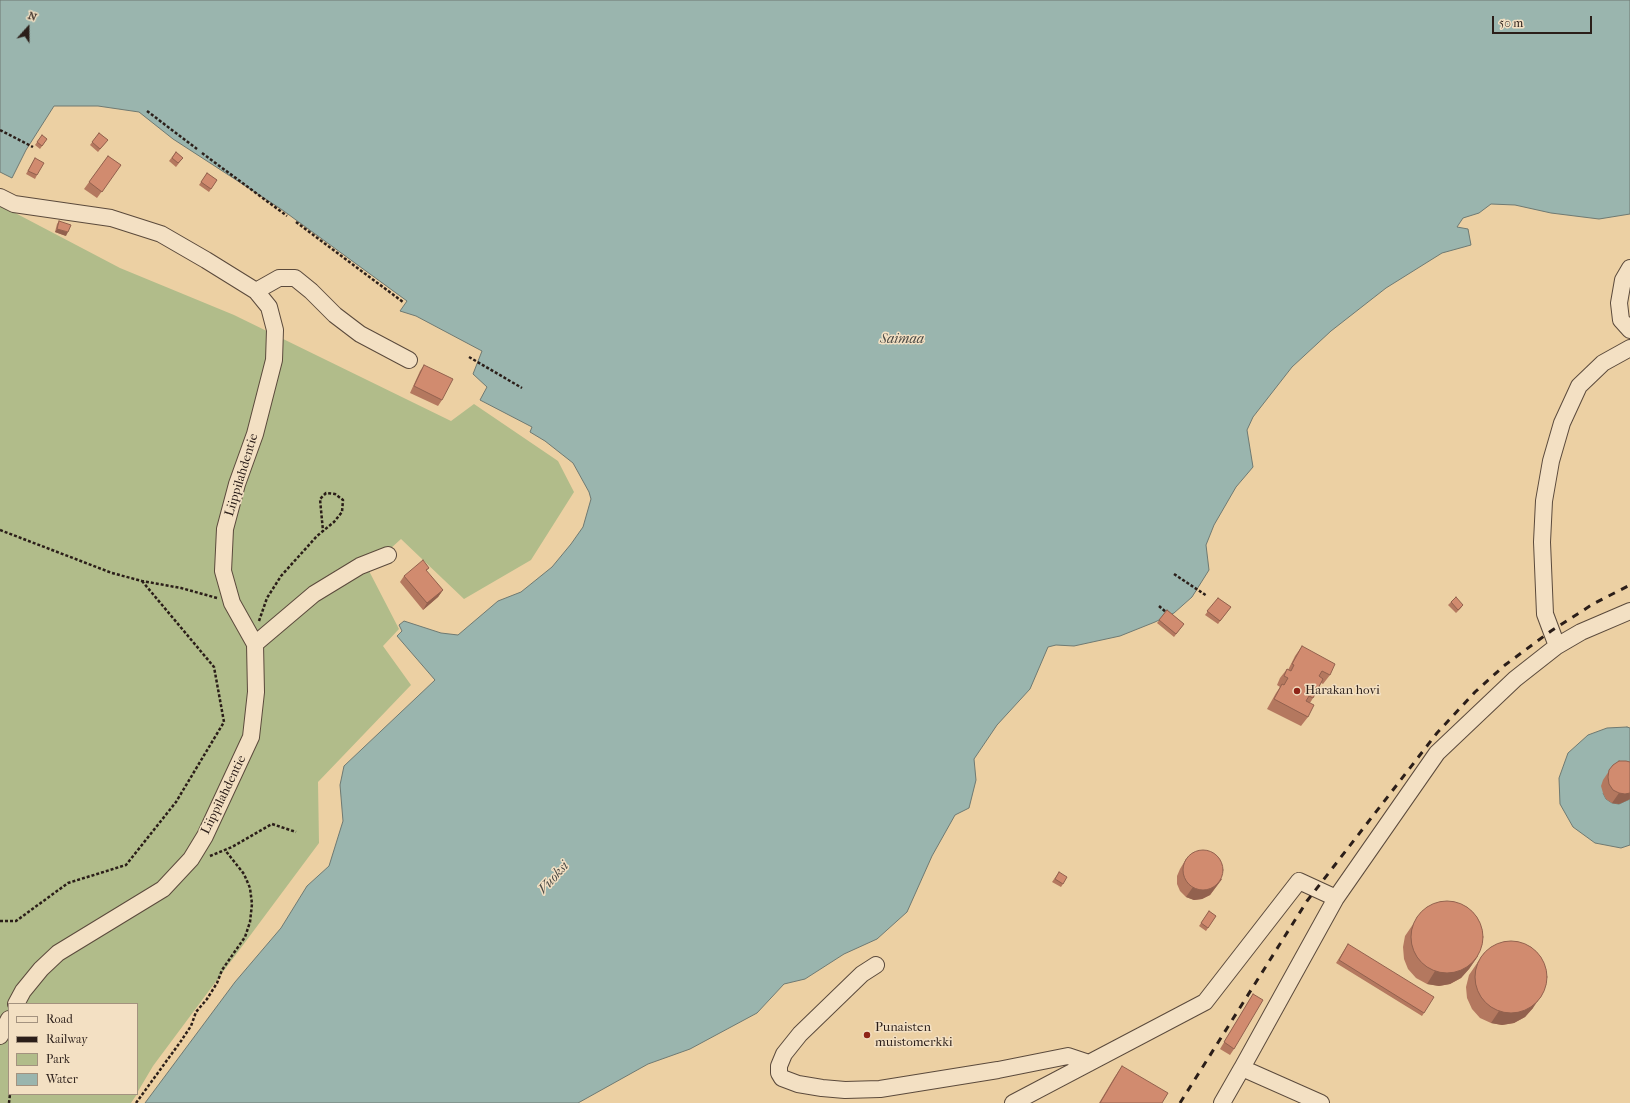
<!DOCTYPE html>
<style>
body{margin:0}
#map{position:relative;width:1630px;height:1103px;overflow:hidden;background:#ecd0a3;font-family:"IM FELL French Canon",serif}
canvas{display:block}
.legend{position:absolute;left:8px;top:1003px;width:130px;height:92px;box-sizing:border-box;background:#f3e0c3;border:1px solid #a3927f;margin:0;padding:5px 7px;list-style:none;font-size:12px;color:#2b1e19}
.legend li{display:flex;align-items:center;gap:8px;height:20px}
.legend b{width:20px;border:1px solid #a3927f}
.north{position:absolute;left:8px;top:8px;width:40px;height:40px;-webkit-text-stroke:3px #f3e0c3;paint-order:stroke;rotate:21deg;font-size:11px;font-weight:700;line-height:16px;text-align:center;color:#2b1e19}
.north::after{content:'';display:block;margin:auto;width:14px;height:18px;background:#2b1e19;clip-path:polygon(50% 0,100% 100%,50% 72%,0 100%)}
.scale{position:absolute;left:1492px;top:16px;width:100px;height:18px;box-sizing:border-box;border:2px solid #2b1e19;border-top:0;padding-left:5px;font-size:12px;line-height:14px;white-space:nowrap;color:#2b1e19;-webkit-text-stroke:3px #f3e0c3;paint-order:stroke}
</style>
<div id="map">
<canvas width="1630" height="1103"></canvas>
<ul class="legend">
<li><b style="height:5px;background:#f3e0c3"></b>Road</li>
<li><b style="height:5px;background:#2b1e19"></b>Railway</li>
<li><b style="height:11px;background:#b1bc8a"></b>Park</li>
<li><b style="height:11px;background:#9ab5ae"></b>Water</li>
</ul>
<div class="north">N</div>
<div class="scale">50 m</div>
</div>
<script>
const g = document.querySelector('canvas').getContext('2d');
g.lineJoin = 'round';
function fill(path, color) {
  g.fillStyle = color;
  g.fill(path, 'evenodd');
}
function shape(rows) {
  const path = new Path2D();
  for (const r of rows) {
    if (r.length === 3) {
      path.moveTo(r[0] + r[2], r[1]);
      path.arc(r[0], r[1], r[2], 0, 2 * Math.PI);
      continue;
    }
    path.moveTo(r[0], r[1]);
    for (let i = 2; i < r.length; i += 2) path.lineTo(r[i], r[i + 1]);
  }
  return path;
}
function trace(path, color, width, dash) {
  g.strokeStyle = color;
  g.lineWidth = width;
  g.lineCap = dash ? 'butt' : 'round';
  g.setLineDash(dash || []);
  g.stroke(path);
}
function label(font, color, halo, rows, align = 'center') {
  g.font = font + ' "IM FELL French Canon",serif';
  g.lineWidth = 3;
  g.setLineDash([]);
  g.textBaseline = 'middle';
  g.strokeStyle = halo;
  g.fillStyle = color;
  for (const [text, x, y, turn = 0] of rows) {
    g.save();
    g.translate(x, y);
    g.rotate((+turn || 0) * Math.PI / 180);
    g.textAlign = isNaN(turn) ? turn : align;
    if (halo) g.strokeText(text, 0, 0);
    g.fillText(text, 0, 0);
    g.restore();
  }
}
const green = shape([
 [0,205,120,268,234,315,451,421,474,404,558,461,574,492,531,560,464,599,401,539,368,569,399,629,383,646,411,685,318,782,319,843,153,1066,137,1093,137,1004,9,1004,9,1094,137,1094,131,1103,0,1103]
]);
const water = shape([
 [0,0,1630,0,1630,214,1599,219,1551,213,1515,205,1491,204,1479,213,1463,218,1457,227,1468,229,1471,245,1442,253,1386,288,1331,331,1292,367,1253,417,1247,430,1253,467,1236,487,1214,525,1206,545,1209,570,1192,597,1174,613,1155,622,1120,636,1074,646,1056,645,1048,647,1030,689,997,725,974,759,976,780,969,808,955,815,932,856,907,912,877,939,844,954,805,979,784,984,757,1013,690,1049,648,1064,578,1103,145,1103,235,982,281,928,307,886,329,866,343,821,340,785,344,766,435,680,397,636,402,631,399,625,404,621,441,633,458,635,498,601,521,592,552,567,571,544,583,527,591,499,589,492,573,463,545,441,530,432,532,427,480,400,487,387,473,374,482,351,416,316,400,311,407,301,281,209,173,139,139,112,98,106,54,106,26,150,12,178,0,172,0,0],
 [1627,727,1630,728,1630,775,1603,793,1606,799,1612,803,1619,804,1630,799,1630,845,1621,848,1595,843,1573,827,1560,804,1559,778,1568,753,1588,735,1607,728,1627,727]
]);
const path = shape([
 [147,111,197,149],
 [0,130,33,147],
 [202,153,287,216],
 [296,222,403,302],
 [469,357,522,388],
 [0,530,112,573,142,581,181,588,217,598],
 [1174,574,1207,596],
 [1159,606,1167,613],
 [259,621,267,598,281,576,317,536,323,531,334,522,342,512,343,500,335,494,326,493,320,499,323,531],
 [210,856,232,847,272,824,296,832],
 [0,921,16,921,68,883,126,865,176,802,224,722,214,667,142,581],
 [9,1103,10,1094],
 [136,1103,181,1041,191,1026,196,1012,207,999,217,983,222,970,245,937,250,922,252,904,250,888,244,874,225,850]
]);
const minor = shape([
 [0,197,14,204,111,218,161,234,206,260,256,291,269,307,275,330,274,360,255,434,237,484,225,529,223,571,232,603,255,644,256,692,251,737,205,836,191,859,163,889,58,953,41,969,23,991,16,1004],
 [1630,268,1623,280,1619,303,1621,320,1630,330],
 [256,291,279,278,295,278,311,291,335,315,360,334,409,360],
 [255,644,314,594,360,566,388,555],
 [1557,646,1545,614,1542,542,1544,501,1551,461,1562,423,1579,386,1603,363,1630,348],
 [876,965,862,974,800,1034,784,1054,779,1066,779,1073,782,1078,798,1084,822,1088,845,1090,880,1089,998,1070,1068,1056,1089,1063],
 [0,1036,9,1019],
 [1242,1068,1336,898,1437,753,1515,679,1557,646,1581,632,1630,611],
 [1013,1103,1205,1002,1299,881,1336,898],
 [1222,1103,1242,1068,1321,1103]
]);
const rail = shape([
 [1180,1103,1307,901,1437,733,1475,692,1505,665,1551,631,1593,604,1630,585]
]);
const wall = shape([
 [99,133,108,140,98,152,90,145],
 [42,135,47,139,40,149,35,145],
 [176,152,183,158,176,167,169,161],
 [108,156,121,165,97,198,84,189],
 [35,158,37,175,35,179,26,174],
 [207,173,217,180,209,192,199,185],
 [59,221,66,236,55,232,57,224],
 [424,365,442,400,438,406,410,393,420,371],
 [429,568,426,571,443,590,438,597,423,610,400,582,404,576],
 [1218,598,1231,607,1218,624,1205,615],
 [1451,602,1463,605,1461,608,1456,613,1448,605],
 [1167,610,1184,624,1174,637,1157,623],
 [1302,646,1330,675,1323,684,1321,683,1313,698,1310,703,1308,717,1301,726,1267,709,1276,693,1280,687,1277,685,1280,678,1287,669,1288,670,1295,656],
 [1613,765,1630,799,1619,804,1612,803,1606,799,1603,793,1601,786,1603,780],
 [1186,859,1222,879,1210,895,1202,899,1194,900,1186,897,1180,891,1177,884,1177,876,1180,869],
 [1059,872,1063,884,1061,887,1052,882],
 [1209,911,1216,916,1206,931,1199,926],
 [1420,914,1478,956,1469,969,1461,978,1450,984,1439,986,1427,984,1416,978,1408,969,1404,959,1403,947,1405,936],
 [1348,944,1424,1013,1422,1016,1336,963],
 [1484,953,1533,1008,1525,1017,1514,1023,1502,1025,1491,1023,1480,1018,1472,1009,1467,998,1466,987,1469,975],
 [1253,994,1234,1049,1230,1055,1220,1049],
 [1122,1066,1162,1103,1099,1103,1114,1078]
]);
const shadedWall = shape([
 [57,229,68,232,66,236,55,232],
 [443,590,438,597,423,610,427,603],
 [1619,793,1630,793,1630,799,1619,804,1612,803],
 [1222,879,1210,895,1202,899,1194,900,1186,897,1193,887],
 [1478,956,1469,969,1461,978,1450,984,1439,986,1427,984,1435,971],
 [1541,996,1533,1008,1525,1017,1514,1023,1502,1025,1491,1023,1499,1011]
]);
const building = shape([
 [99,133,108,140,100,149,92,142,99,133],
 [42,135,47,139,42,146,37,142,42,135],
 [176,152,183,158,178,163,172,158,176,152],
 [108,156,121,165,102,192,89,182,108,156],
 [35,158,44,163,37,175,28,171,35,158],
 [207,173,217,180,211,189,201,182,207,173],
 [59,221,71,225,68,232,57,229,59,221],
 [424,365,453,379,442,400,414,386,424,365],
 [423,560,429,568,426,570,443,590,427,603,404,576,423,560],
 [1456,597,1463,605,1458,610,1451,602,1456,597],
 [1218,598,1231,607,1220,621,1207,611,1218,598],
 [1167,610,1184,624,1176,634,1159,620,1167,610],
 [1302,646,1335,664,1330,675,1322,671,1319,676,1323,679,1313,698,1309,696,1306,701,1314,705,1308,717,1274,699,1282,684,1284,685,1288,678,1284,676,1287,669,1291,671,1294,665,1292,664,1302,646],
 [1619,761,1626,761,1630,762,1630,793,1625,794,1619,793,1613,790,1609,784,1608,777,1609,770,1613,765,1619,761],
 [1203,870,20],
 [1059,872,1067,877,1063,884,1055,879,1059,872],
 [1447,937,36],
 [1209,911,1216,916,1208,928,1201,923,1209,911],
 [1511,977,36],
 [1348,944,1434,997,1424,1013,1339,960,1348,944],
 [1253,994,1263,1000,1234,1049,1224,1042,1253,994],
 [1122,1066,1168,1093,1162,1103,1100,1103,1122,1066]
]);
const markers = [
 [1297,691,4,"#8f2418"],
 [867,1035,4,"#8f2418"]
];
const streetNames = [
 ["Liippilahdentie",242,475,-73],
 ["Liippilahdentie",224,795,-64]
];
const poiNames = [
 ["Harakan hovi",1305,691],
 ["Punaisten",875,1028],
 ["muistomerkki",875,1043]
];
const waterNames = [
 ["Saimaa",902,340],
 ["Vuoksi",554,878,-48]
];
fill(green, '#b1bc8a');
fill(water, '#9ab5ae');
trace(water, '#6e7972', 1);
trace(minor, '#5b4a3c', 18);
trace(path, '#2b1e19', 2.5, [3, 2]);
trace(minor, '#f3e0c3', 16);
trace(rail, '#2b1e19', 3, [7, 7]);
fill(wall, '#b4785f');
fill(shadedWall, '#92614e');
fill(building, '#d18b6f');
trace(building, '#92614e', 1);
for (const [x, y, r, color] of markers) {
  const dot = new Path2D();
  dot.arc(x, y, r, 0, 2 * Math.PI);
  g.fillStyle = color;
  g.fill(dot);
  trace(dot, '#f3e0c3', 1.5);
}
label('13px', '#2b1e19', '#f3e0c3', streetNames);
label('13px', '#2b1e19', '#f3e0c3', poiNames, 'left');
label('italic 14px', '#4c4b46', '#f3e0c3', waterNames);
</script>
